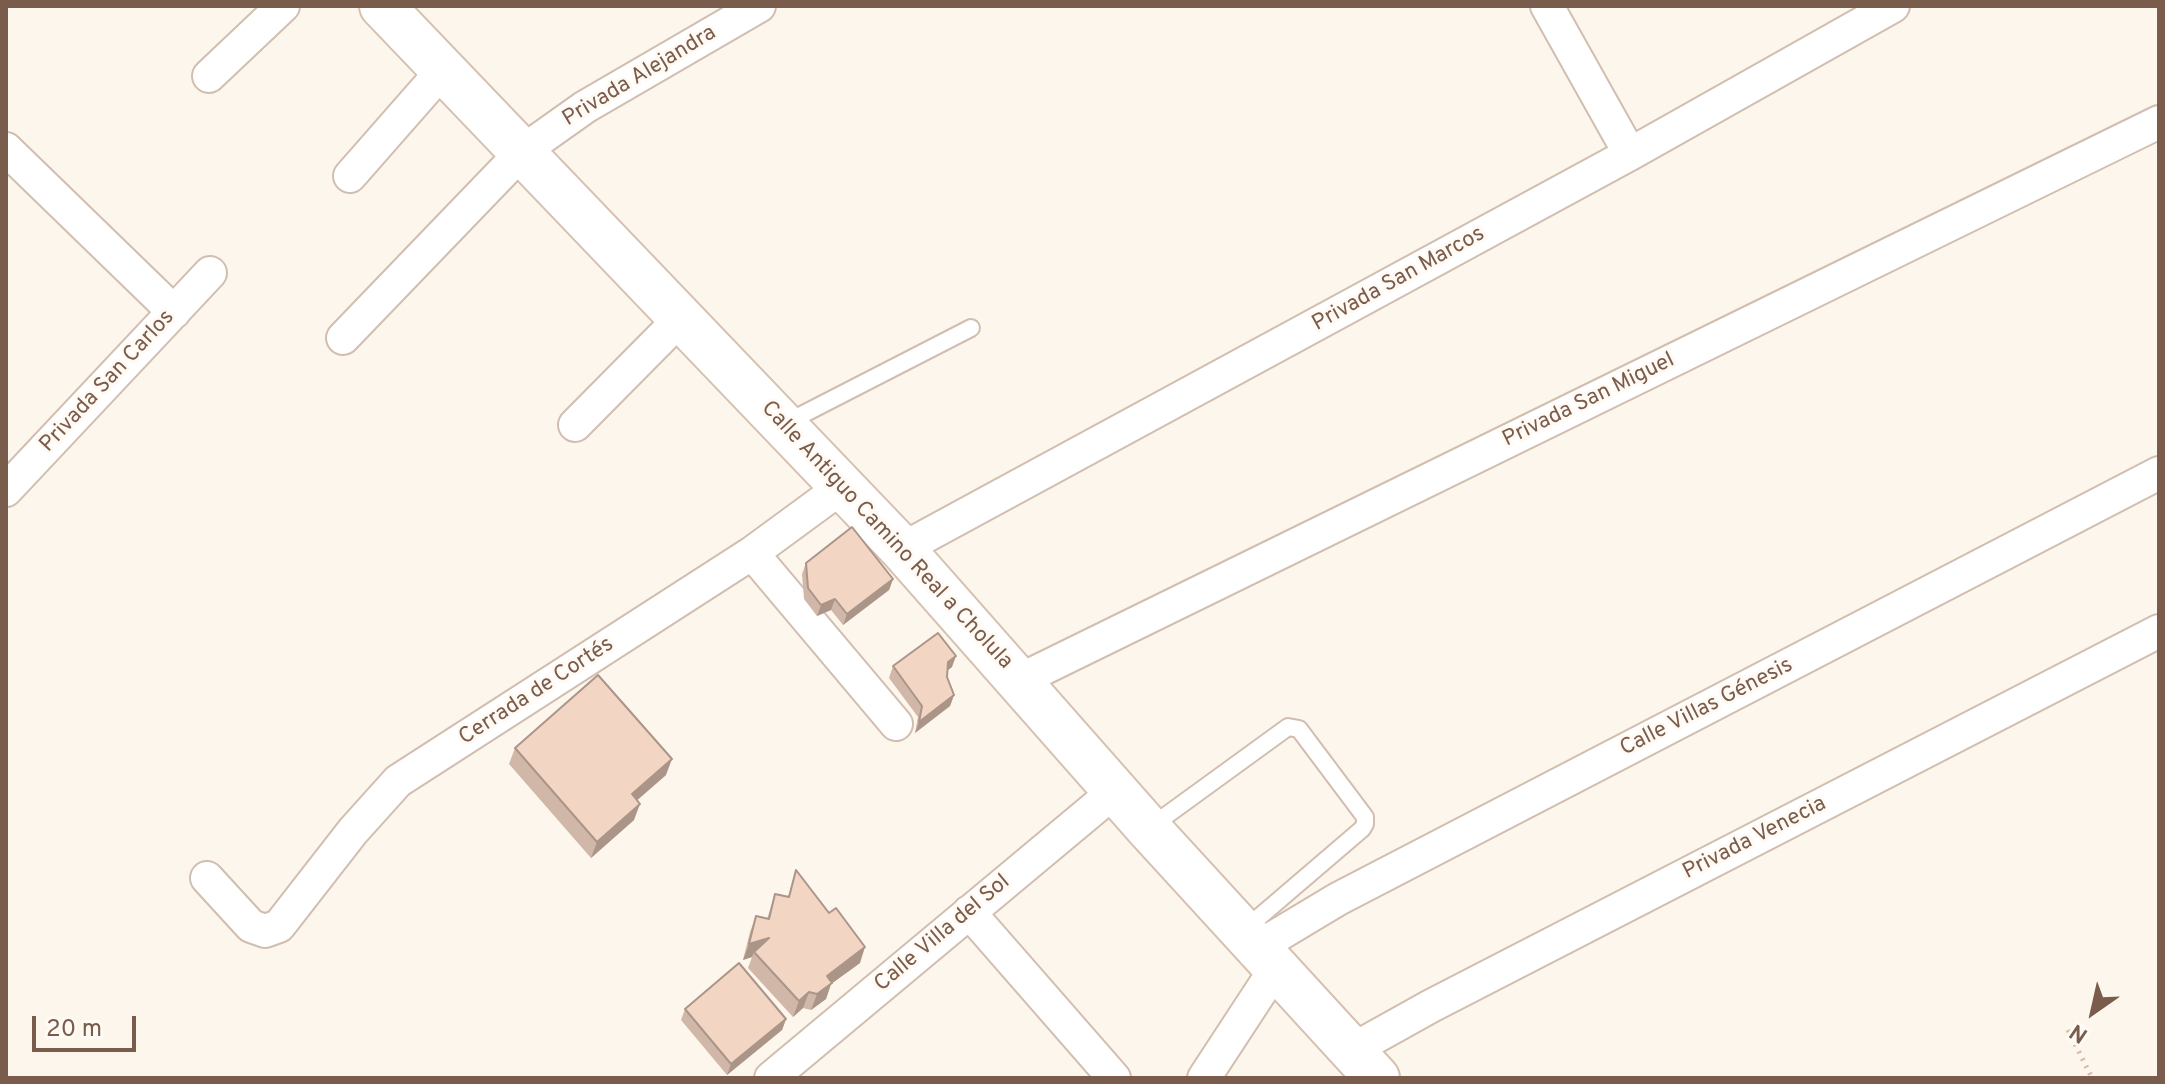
<!DOCTYPE html>
<meta charset="utf-8">
<style>
body{margin:0}
#map{position:relative;width:2165px;height:1084px;overflow:hidden;background:#fdf6ec;font-family:Overpass,sans-serif}
canvas{display:block}
.frame{position:absolute;inset:0;border:8px solid #7a5c4d;pointer-events:none}
.north{position:absolute;left:2053px;top:972px;width:80px;height:80px;-webkit-text-stroke:6px #fffaf3;paint-order:stroke;rotate:214deg;font-size:22px;font-weight:700;line-height:32px;text-align:center;color:#7a5c4d}
.north::after{content:'';display:block;margin:auto;width:28px;height:36px;background:#7a5c4d;clip-path:polygon(50% 0,100% 100%,50% 72%,0 100%)}
.scale{position:absolute;left:32px;top:1016px;width:104px;height:36px;box-sizing:border-box;border:4px solid #7a5c4d;border-top:0;padding-left:10px;font-size:24px;line-height:28px;white-space:nowrap;color:#7a5c4d;-webkit-text-stroke:6px #fffaf3;paint-order:stroke}
</style>
<div id="map">
<canvas width="2165" height="1084"></canvas>
<div class="frame"></div>
<div class="north">N</div>
<div class="scale">20 m</div>
</div>
<script>
const g = document.querySelector('canvas').getContext('2d');
g.lineJoin = 'round';
function shape(rows) {
  const path = new Path2D();
  for (const r of rows) {
    path.moveTo(r[0], r[1]);
    for (let i = 2; i < r.length; i += 2) path.lineTo(r[i], r[i + 1]);
  }
  return path;
}
function trace(path, color, width, dash) {
  g.strokeStyle = color;
  g.lineWidth = width;
  g.lineCap = dash ? 'butt' : 'round';
  g.setLineDash(dash || []);
  g.stroke(path);
}
function fill(path, color) {
  g.fillStyle = color;
  g.fill(path, 'evenodd');
}
function label(font, color, halo, rows, align = 'center') {
  g.font = font + ' Overpass,sans-serif';
  g.lineWidth = 6;
  g.setLineDash([]);
  g.textBaseline = 'middle';
  g.strokeStyle = halo;
  g.fillStyle = color;
  for (const [text, x, y, turn = 0] of rows) {
    g.save();
    g.translate(x, y);
    g.rotate((+turn || 0) * Math.PI / 180);
    g.textAlign = isNaN(turn) ? turn : align;
    if (halo) g.strokeText(text, 0, 0);
    g.fillText(text, 0, 0);
    g.restore();
  }
}
const path = shape([
 [2068,1030,2092,1078]
]);
const service = shape([
 [784,424,971,328],
 [1149,828,1288,727,1299,729,1365,817,1365,824,1362,829,1244,930]
]);
const minor = shape([
 [1547,6,1630,154],
 [209,76,283,6],
 [6,149,174,312],
 [350,176,443,70],
 [343,338,523,151,585,107,759,6],
 [575,425,682,317],
 [6,490,210,273],
 [902,549,1630,154,1893,6],
 [752,553,896,724],
 [1020,680,2159,122],
 [207,878,251,926,265,931,279,926,353,831,398,781,752,553,842,487],
 [969,912,1114,1078],
 [1258,947,1338,899,2159,473],
 [1352,1050,1431,1006,2159,631],
 [771,1078,1115,791],
 [1204,1078,1276,968]
]);
const secondary = shape([
 [382,6,902,549,1148,828,1377,1078]
]);
const wall = shape([
 [806,563,893,579,889,590,843,625,831,610,817,616,804,599,802,574],
 [893,666,952,667,947,671,947,677,954,695,950,706,915,733,918,717,889,678],
 [515,748,666,775,637,800,634,820,591,858,509,764],
 [796,870,860,963,831,984,826,999,811,1010,803,1008,793,1017,748,968,752,957,743,960,750,932,756,916,767,919,775,894,788,897],
 [685,1009,786,1019,782,1030,727,1075,681,1020]
]);
const shadedWall = shape([
 [893,579,889,590,843,625,847,614],
 [835,599,831,610,817,616,821,605],
 [956,656,952,667,944,673,948,662],
 [954,695,950,706,915,733,919,722],
 [672,759,666,775,626,810,632,794],
 [640,804,634,820,591,858,597,842],
 [769,938,754,952,752,957,743,960,749,944],
 [865,947,860,963,831,984,826,999,811,1010,817,994,827,976],
 [809,992,803,1008,793,1017,799,1001],
 [786,1019,782,1030,727,1075,731,1064]
]);
const building = shape([
 [852,527,893,579,847,614,835,599,821,605,808,588,806,563,852,527],
 [938,633,956,656,948,662,947,677,954,695,919,722,922,706,893,666,938,633],
 [598,675,672,759,632,794,640,804,597,842,515,748,598,675],
 [796,870,829,913,836,908,865,947,827,976,832,983,817,994,809,992,799,1001,754,952,769,938,749,944,756,916,769,919,775,894,789,897,796,870],
 [739,963,786,1019,731,1064,685,1009,739,963]
]);
const streetNames = [
 ["Privada Alejandra",640,77,-31],
 ["Privada San Marcos",1399,280,-29],
 ["Privada San Carlos",108,382,-47],
 ["Privada San Miguel",1589,401,-26],
 ["Calle Antiguo Camino Real a Cholula",886,536,47],
 ["Cerrada de Cortés",537,692,-33],
 ["Calle Villas Génesis",1707,708,-27],
 ["Privada Venecia",1755,839,-27],
 ["Calle Villa del Sol",943,934,-40]
];
trace(service, '#d1beb0', 20);
trace(minor, '#d1beb0', 36);
trace(secondary, '#d6c0b0', 48);
trace(path, '#d9b8a5', 5, [2, 6]);
trace(service, '#fff', 16);
trace(minor, '#fff', 32);
trace(secondary, '#fff', 44);
fill(wall, '#d1b7a8');
fill(shadedWall, '#aa9588');
fill(building, '#f3d5c3');
trace(building, '#aa9588', 2);
label('22px', '#7a5c4d', '#fffaf3', streetNames);
</script>
